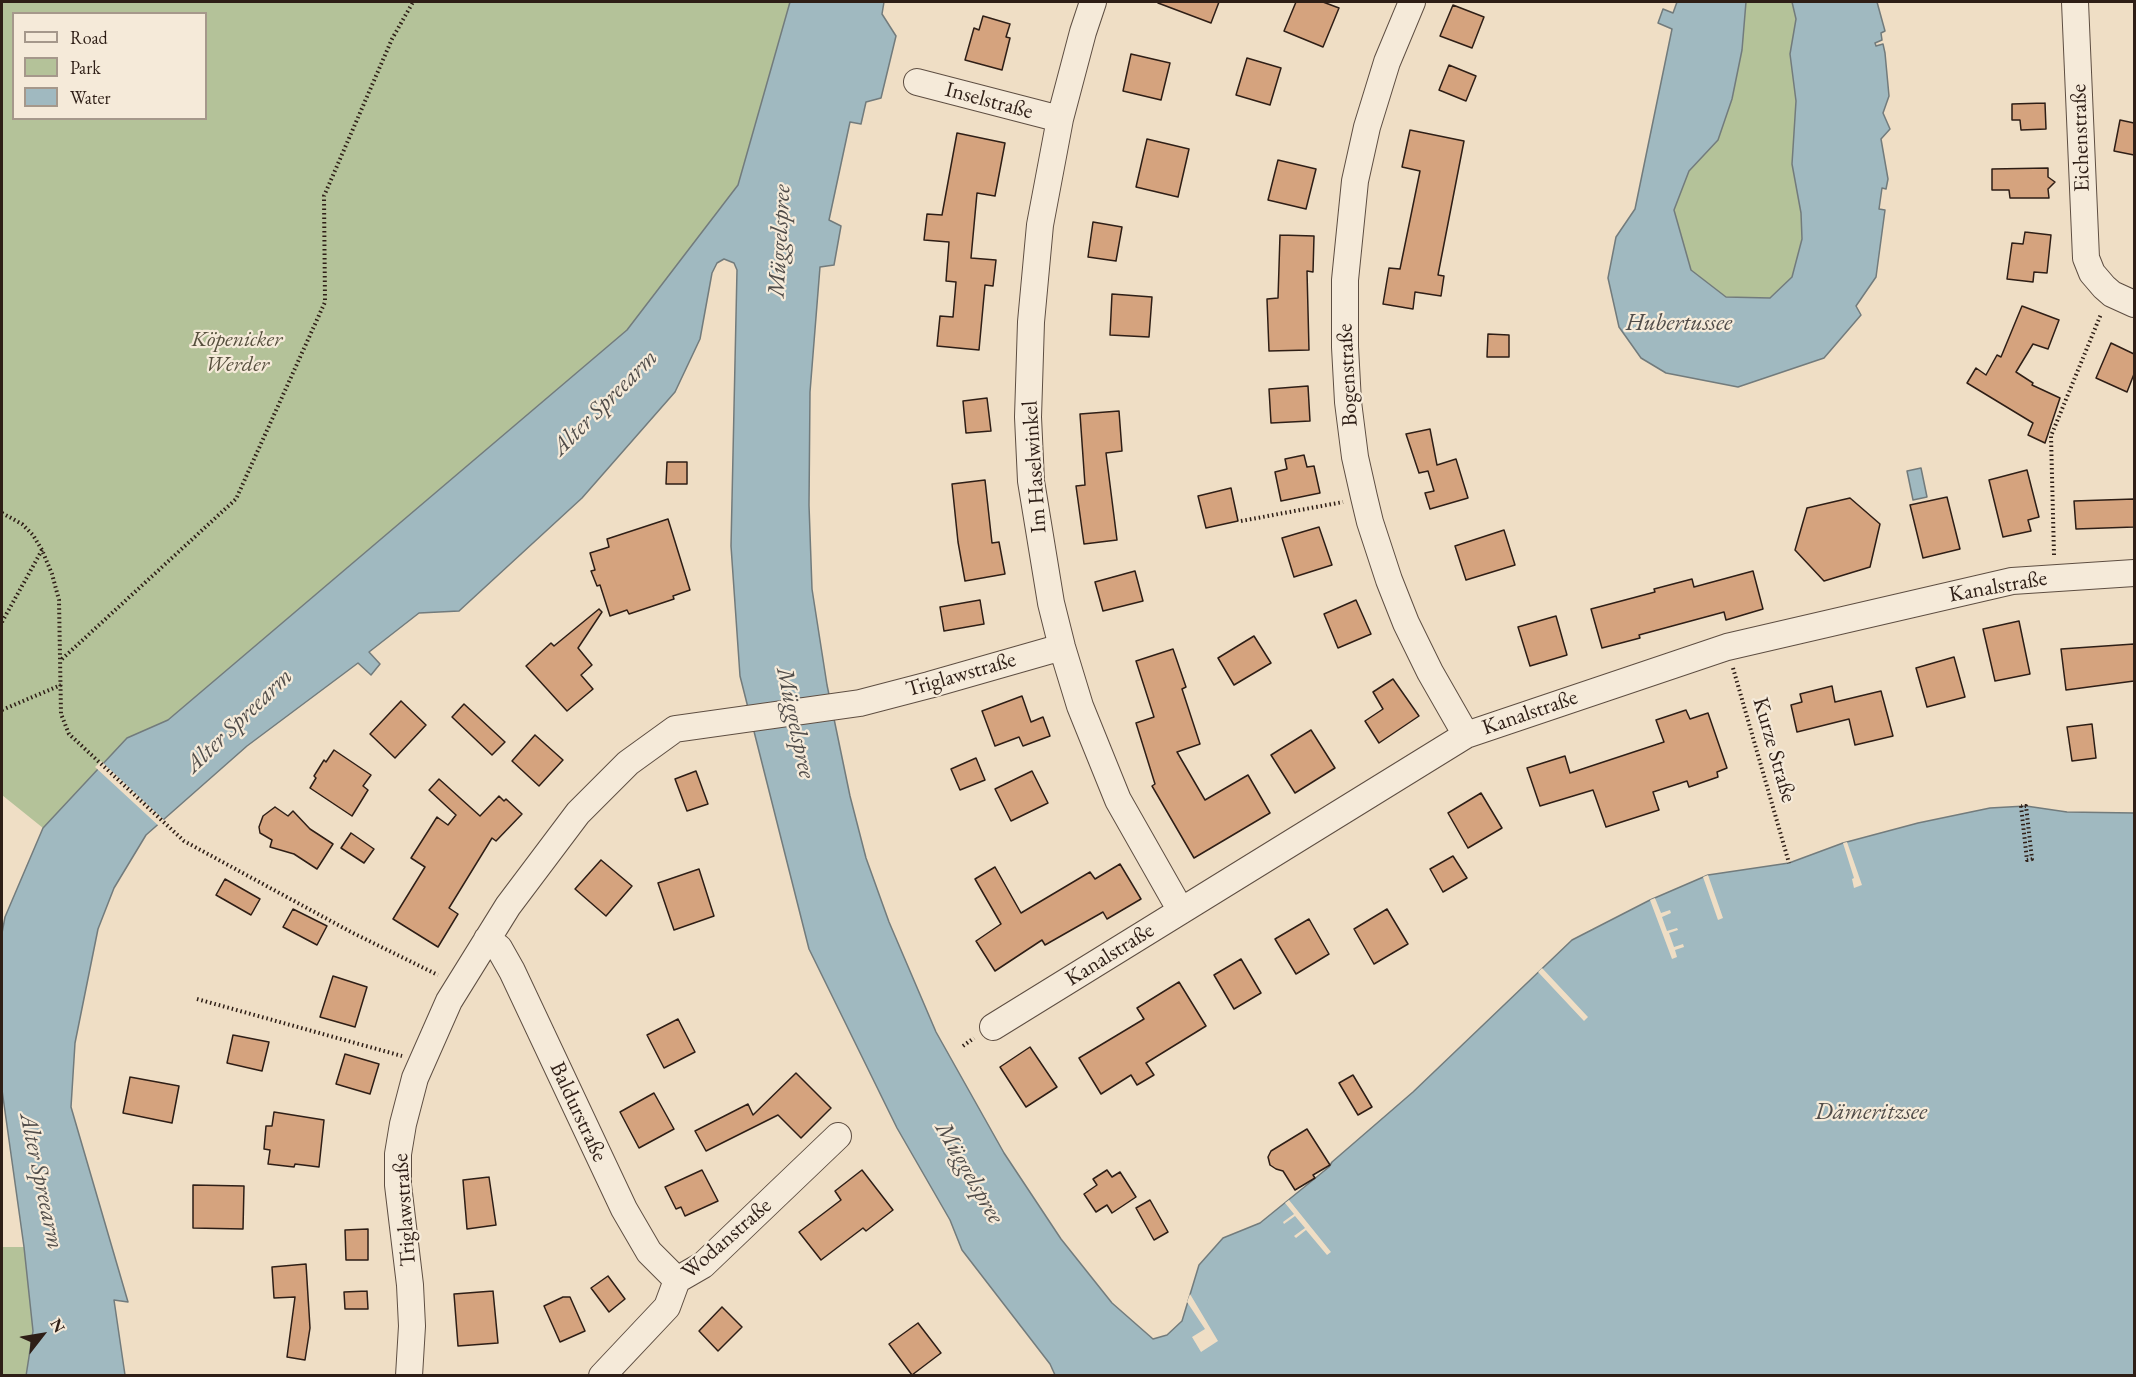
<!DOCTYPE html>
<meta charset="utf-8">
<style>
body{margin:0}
#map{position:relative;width:2136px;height:1377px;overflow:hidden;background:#efdec5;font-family:"EB Garamond",serif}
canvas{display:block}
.frame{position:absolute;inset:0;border:3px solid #2e1e16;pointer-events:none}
.legend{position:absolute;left:12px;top:12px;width:195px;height:108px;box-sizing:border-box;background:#f5ead9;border:2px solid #a5988b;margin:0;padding:8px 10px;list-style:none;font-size:18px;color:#2e1e16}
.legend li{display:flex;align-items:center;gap:12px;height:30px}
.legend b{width:30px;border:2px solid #a5988b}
.north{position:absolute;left:12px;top:1305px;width:60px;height:60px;-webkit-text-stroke:4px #f5ead9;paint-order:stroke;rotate:59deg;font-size:16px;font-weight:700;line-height:24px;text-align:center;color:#2e1e16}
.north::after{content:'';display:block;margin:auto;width:21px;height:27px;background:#2e1e16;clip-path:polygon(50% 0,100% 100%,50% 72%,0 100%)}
</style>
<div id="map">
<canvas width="2136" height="1377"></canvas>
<div class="frame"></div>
<ul class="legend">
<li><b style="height:8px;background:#f5ead9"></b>Road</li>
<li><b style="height:16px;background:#b4c299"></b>Park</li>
<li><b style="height:16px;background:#a0b9c0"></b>Water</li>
</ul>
<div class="north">N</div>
</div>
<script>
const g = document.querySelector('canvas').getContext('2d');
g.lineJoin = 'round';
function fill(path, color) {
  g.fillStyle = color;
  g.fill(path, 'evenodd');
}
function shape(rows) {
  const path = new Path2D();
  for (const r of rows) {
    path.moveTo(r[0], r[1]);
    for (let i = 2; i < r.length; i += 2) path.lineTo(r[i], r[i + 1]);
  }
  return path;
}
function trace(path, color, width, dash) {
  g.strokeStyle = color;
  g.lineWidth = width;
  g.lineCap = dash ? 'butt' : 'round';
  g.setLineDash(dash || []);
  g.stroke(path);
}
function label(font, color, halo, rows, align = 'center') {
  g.font = font + ' "EB Garamond",serif';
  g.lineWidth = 4.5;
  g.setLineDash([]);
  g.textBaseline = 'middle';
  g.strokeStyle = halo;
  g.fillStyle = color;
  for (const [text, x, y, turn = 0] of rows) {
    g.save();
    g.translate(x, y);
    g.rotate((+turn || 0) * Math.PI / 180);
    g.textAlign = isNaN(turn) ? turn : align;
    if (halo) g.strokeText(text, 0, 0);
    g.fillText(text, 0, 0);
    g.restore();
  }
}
const green = shape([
 [2,2,790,2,738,185,627,330,168,720,127,738,43,828,2,795],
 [14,14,206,14,206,118,14,118],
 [1746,2,1792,2,1796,19,1790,54,1796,101,1792,164,1801,213,1802,239,1792,277,1770,298,1726,297,1691,270,1674,210,1689,171,1718,140,1732,99,1742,50],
 [2,1247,24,1247,33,1331,26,1375,2,1375]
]);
const water = shape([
 [790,2,884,2,882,14,896,36,881,98,866,102,861,124,850,122,829,220,841,226,834,265,820,267,810,392,809,505,812,589,827,685,850,796,866,858,889,922,936,1032,1004,1153,1061,1239,1112,1303,1153,1339,1167,1335,1182,1321,1199,1265,1223,1238,1260,1223,1329,1167,1332,1162,1413,1092,1572,940,1650,900,1708,875,1789,863,1843,843,1918,823,1990,808,2026,806,2067,812,2134,813,2134,1375,1055,1375,1050,1364,962,1250,950,1220,897,1128,809,949,740,676,731,546,737,270,734,263,724,259,717,263,712,273,700,339,675,392,582,498,459,611,419,613,369,652,380,664,371,675,358,663,247,746,146,835,114,888,98,929,75,1043,71,1107,128,1302,114,1300,125,1375,26,1376,33,1331,24,1247,2,1090,2,933,5,917,43,828,127,738,168,720,627,330,738,185,790,2],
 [1677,2,1746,2,1742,50,1732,99,1718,140,1689,171,1674,210,1691,270,1726,297,1770,298,1792,277,1802,239,1801,213,1792,164,1796,101,1790,54,1796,19,1792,2,1877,2,1885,31,1881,33,1882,40,1875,43,1876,46,1883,44,1885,53,1889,96,1883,113,1890,129,1881,139,1888,179,1886,189,1882,188,1879,209,1885,210,1876,277,1856,306,1861,315,1824,358,1738,387,1666,373,1641,358,1619,327,1608,278,1616,237,1635,209,1672,29,1658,23,1663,9,1673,13,1677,2],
 [1921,468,1927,497,1913,500,1907,471,1921,468]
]);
const pier = shape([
 [101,761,166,822,160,827,95,767],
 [1847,842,1862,885,1854,888,1852,879,1854,878,1843,843],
 [1708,875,1723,918,1718,920,1703,877],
 [1655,898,1661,913,1670,910,1671,913,1662,917,1667,931,1677,928,1678,930,1669,933,1674,947,1683,944,1684,947,1675,950,1677,957,1672,959,1650,900],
 [1542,968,1588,1017,1584,1021,1538,972],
 [1289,1200,1331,1252,1327,1255,1306,1230,1296,1238,1294,1236,1305,1228,1295,1216,1284,1224,1283,1222,1294,1214,1285,1203],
 [1190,1294,1218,1341,1201,1352,1192,1337,1205,1329,1187,1302]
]);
const building = shape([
 [1158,2,1219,2,1211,23,1158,3,1158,2],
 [1296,2,1323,2,1339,8,1323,47,1284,31,1296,2],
 [1453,5,1484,17,1472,48,1440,36,1453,5],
 [983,16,1010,24,1006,37,1010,38,1002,70,965,60,974,28,979,30,983,16],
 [1131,54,1170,63,1161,100,1123,91,1131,54],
 [1247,58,1281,68,1270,105,1236,95,1247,58],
 [1449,65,1476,76,1466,101,1439,90,1449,65],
 [2045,103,2046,129,2021,130,2020,120,2012,120,2012,104,2045,103],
 [2120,120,2134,123,2134,155,2114,151,2120,120],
 [1410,130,1464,141,1438,275,1444,276,1441,296,1415,292,1413,309,1383,304,1389,268,1400,269,1420,171,1402,167,1410,130],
 [957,133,1005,143,995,196,977,193,971,258,996,260,993,286,985,285,979,350,937,346,940,316,953,317,956,282,946,281,949,242,924,240,927,214,942,215,957,133],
 [1147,139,1189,149,1178,197,1136,187,1147,139],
 [1278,160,1316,169,1306,209,1268,200,1278,160],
 [2048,168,2048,177,2055,182,2048,189,2049,198,2010,198,2009,190,1992,190,1992,169,2048,168],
 [1093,222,1122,227,1116,261,1088,257,1093,222],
 [2025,232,2051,235,2047,273,2034,272,2033,282,2007,279,2012,243,2023,244,2025,232],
 [1280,235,1314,236,1313,272,1307,271,1309,350,1269,351,1267,299,1278,298,1280,235],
 [1112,294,1152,297,1149,337,1110,335,1112,294],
 [2022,306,2059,320,2048,349,2033,344,2016,372,2033,383,2032,385,2060,398,2045,443,2028,435,2033,423,1967,383,1976,368,1986,375,1997,355,2001,357,2022,306],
 [1488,334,1509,335,1509,357,1487,357,1488,334],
 [2111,343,2134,354,2134,374,2127,392,2096,378,2111,343],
 [1308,386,1310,421,1271,423,1269,389,1308,386],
 [987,398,991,431,966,433,963,401,987,398],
 [1119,411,1122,451,1106,453,1117,540,1084,544,1076,486,1085,485,1080,414,1119,411],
 [1430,429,1437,465,1456,459,1468,498,1430,509,1425,493,1434,491,1428,471,1419,473,1406,434,1430,429],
 [1304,455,1307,467,1314,466,1320,493,1281,501,1275,472,1287,469,1285,459,1304,455],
 [667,462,687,462,687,484,666,484,667,462],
 [2027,470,2039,517,2028,520,2031,531,2003,537,1989,480,2027,470],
 [985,480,992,543,999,542,1005,574,965,581,958,542,952,484,985,480],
 [1231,488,1238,521,1206,528,1198,496,1231,488],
 [1947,497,1960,549,1923,558,1910,505,1947,497],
 [1850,498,1880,524,1870,567,1824,581,1795,550,1807,508,1850,498],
 [2134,499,2134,527,2076,529,2074,501,2134,499],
 [668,519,690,590,673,596,674,599,629,614,627,610,610,616,600,585,597,586,591,571,595,570,590,553,609,547,607,539,668,519],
 [1319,527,1332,565,1294,577,1282,538,1319,527],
 [1504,530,1515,565,1466,580,1455,546,1504,530],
 [1135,571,1143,601,1103,611,1095,582,1135,571],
 [1753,571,1763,609,1726,620,1724,612,1639,635,1640,638,1602,648,1591,609,1655,592,1654,589,1692,579,1694,587,1753,571],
 [980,600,984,624,944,631,940,607,980,600],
 [1356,600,1371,634,1338,648,1324,614,1356,600],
 [599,609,602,612,578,648,592,665,581,675,593,689,567,711,526,666,551,643,554,646,599,609],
 [1556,616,1567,655,1530,666,1518,627,1556,616],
 [2019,621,2030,674,1995,681,1983,629,2019,621],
 [1254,636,1271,663,1234,685,1218,658,1254,636],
 [2134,644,2134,681,2066,690,2061,649,2134,644],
 [1173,649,1186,687,1182,689,1200,744,1177,752,1205,800,1248,775,1270,813,1194,858,1152,786,1155,784,1136,723,1154,717,1136,661,1173,649],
 [1954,657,1965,697,1927,707,1916,668,1954,657],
 [1393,679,1419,716,1379,743,1365,721,1383,709,1373,692,1393,679],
 [1832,686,1835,702,1881,691,1893,736,1855,745,1849,719,1797,732,1791,705,1802,702,1800,694,1832,686],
 [1022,696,1031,722,1043,717,1050,736,1023,746,1019,737,995,746,982,711,1022,696],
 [401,701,426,725,395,758,370,734,401,701],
 [464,704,505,742,492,755,452,717,464,704],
 [1686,710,1690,719,1708,713,1727,768,1717,772,1718,777,1689,787,1687,781,1653,792,1659,810,1606,827,1593,790,1540,806,1527,768,1565,756,1570,773,1664,742,1656,720,1686,710],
 [2092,724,2096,758,2072,761,2067,727,2092,724],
 [1311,730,1335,768,1295,793,1271,755,1311,730],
 [535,735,563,760,539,786,512,761,535,735],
 [334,750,371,775,363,786,368,790,352,816,310,788,316,778,314,776,324,760,326,762,334,750],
 [976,758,985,780,960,790,951,769,976,758],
 [696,771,708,804,687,811,675,779,696,771],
 [1032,771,1048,803,1011,821,995,789,1032,771],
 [439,779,480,816,499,796,504,801,506,799,522,814,496,841,492,838,449,908,458,914,438,947,393,919,425,867,411,858,437,817,448,825,456,815,429,790,439,779],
 [1481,793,1502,828,1468,848,1448,813,1481,793],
 [275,807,288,816,293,811,310,829,333,844,317,869,294,854,270,847,272,840,260,833,259,827,263,816,275,807],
 [351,833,374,849,364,863,341,848,351,833],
 [1453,856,1467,878,1443,892,1430,869,1453,856],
 [601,860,632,886,606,916,575,889,601,860],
 [1120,864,1141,899,1107,919,1103,912,1045,945,1042,940,995,971,976,941,1001,924,975,879,995,867,1021,913,1090,872,1095,879,1120,864],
 [699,869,714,916,674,930,658,883,699,869],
 [225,879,260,899,251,915,216,895,225,879],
 [293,909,327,926,317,945,283,927,293,909],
 [1387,909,1408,944,1374,964,1354,929,1387,909],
 [1309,919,1329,954,1296,974,1275,939,1309,919],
 [1241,959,1261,993,1234,1009,1214,975,1241,959],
 [333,976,367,987,355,1027,320,1017,333,976],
 [1179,982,1206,1026,1146,1063,1154,1075,1137,1085,1131,1075,1101,1094,1079,1058,1144,1019,1137,1008,1179,982],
 [678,1019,695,1052,664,1068,647,1035,678,1019],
 [233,1035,269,1042,262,1071,227,1063,233,1035],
 [1030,1047,1057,1087,1026,1107,1000,1067,1030,1047],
 [345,1054,379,1064,370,1094,336,1084,345,1054],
 [796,1073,831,1108,801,1138,778,1115,706,1151,695,1131,748,1104,753,1115,796,1073],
 [1353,1075,1372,1107,1358,1115,1339,1083,1353,1075],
 [130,1077,179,1086,172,1123,123,1113,130,1077],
 [654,1093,674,1129,639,1148,620,1112,654,1093],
 [274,1112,324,1120,319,1167,295,1164,294,1167,268,1164,270,1150,264,1149,266,1126,272,1126,274,1112],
 [1307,1129,1330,1165,1313,1175,1315,1178,1295,1190,1283,1171,1276,1169,1270,1165,1268,1157,1271,1151,1307,1129],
 [702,1170,718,1201,685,1216,681,1207,676,1209,665,1187,702,1170],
 [862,1170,893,1210,866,1231,863,1228,821,1260,799,1232,841,1200,835,1191,862,1170],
 [1107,1170,1112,1177,1120,1172,1136,1197,1112,1213,1107,1205,1096,1212,1084,1194,1097,1185,1093,1179,1107,1170],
 [489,1177,496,1225,467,1229,463,1180,489,1177],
 [193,1185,244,1186,243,1229,193,1228,193,1185],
 [1150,1200,1168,1232,1154,1240,1136,1208,1150,1200],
 [368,1229,368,1260,346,1260,345,1230,368,1229],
 [306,1264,310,1328,305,1360,287,1357,295,1297,274,1298,272,1267,306,1264],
 [608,1276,625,1299,609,1312,591,1288,608,1276],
 [367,1291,368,1309,345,1309,344,1292,367,1291],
 [493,1291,498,1343,458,1346,454,1294,493,1291],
 [563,1297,570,1297,585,1331,560,1342,544,1306,563,1297],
 [722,1307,742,1327,718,1351,699,1331,722,1307],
 [918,1323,941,1353,912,1375,889,1344,918,1323]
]);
const path = shape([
 [2,513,22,524,33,535,42,550,52,574,59,600,61,714,69,734,184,841,351,932,438,975],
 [1241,521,1343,502],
 [2054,555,2051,436,2101,314],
 [2,622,42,550],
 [62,659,236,499,325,302,324,196,392,39,413,2],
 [1733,668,1789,863],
 [2,710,61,685],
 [2021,806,2027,860,2032,859,2026,806,2021,806],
 [197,999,402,1056],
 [963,1046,974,1038]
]);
const minor = shape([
 [1093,2,1083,32,1060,119,1040,225,1031,322,1028,417,1031,481,1051,603,1062,647,1080,706,1118,800,1181,911],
 [1412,2,1387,62,1367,127,1355,181,1345,280,1345,347,1348,402,1355,457,1364,497,1370,522,1389,580,1406,623,1430,672,1466,735],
 [2075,2,2086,258,2092,273,2104,287,2112,294,2134,304],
 [917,82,1060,119],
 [487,939,499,948,512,971,624,1209,649,1252,677,1280],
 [993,1027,1466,735,1727,647,2012,581,2134,573],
 [409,1376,412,1326,410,1285,398,1185,398,1154,403,1124,415,1078,449,1001,508,906,578,813,628,763,675,729,860,703,929,685,1062,647],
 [602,1376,667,1307,677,1280,703,1265,838,1136]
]);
const streetNames = [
 ["Inselstraße",989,101,15],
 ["Eichenstraße",2081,138,-92],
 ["Bogenstraße",1348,375,-93],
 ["Im Haselwinkel",1035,467,-94],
 ["Kanalstraße",1998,587,-10],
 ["Triglawstraße",961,675,-16],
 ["Kanalstraße",1530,713,-19],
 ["Kurze Straße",1774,750,74],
 ["Kanalstraße",1110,955,-32],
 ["Baldurstraße",578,1112,65],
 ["Triglawstraße",405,1210,-94],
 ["Wodanstraße",727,1239,-41]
];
const parkNames = [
 ["Köpenicker",237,340],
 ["Werder",237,365]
];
const waterNames = [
 ["Müggelspree",780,241,-87],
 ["Hubertussee",1679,323],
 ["Alter Spreearm",605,403,-45],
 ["Alter Spreearm",239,721,-44],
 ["Müggelspree",795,723,78],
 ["Dämeritzsee",1871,1112],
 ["Müggelspree",969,1173,60],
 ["Alter Spreearm",41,1181,78]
];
fill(green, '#b4c299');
fill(water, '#a0b9c0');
trace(water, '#727b7c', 1.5);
fill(pier, '#efdec5');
fill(building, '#d5a37e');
trace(building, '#2e1e16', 1.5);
trace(minor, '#5e4e42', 28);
trace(path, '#2e1e16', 4, [1.5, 3]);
trace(minor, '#f5ead9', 26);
label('22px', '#2e1e16', '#f5ead9', streetNames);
label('italic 22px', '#564f3d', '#f5ead9', parkNames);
label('italic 24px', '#504c49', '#f5ead9', waterNames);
</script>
